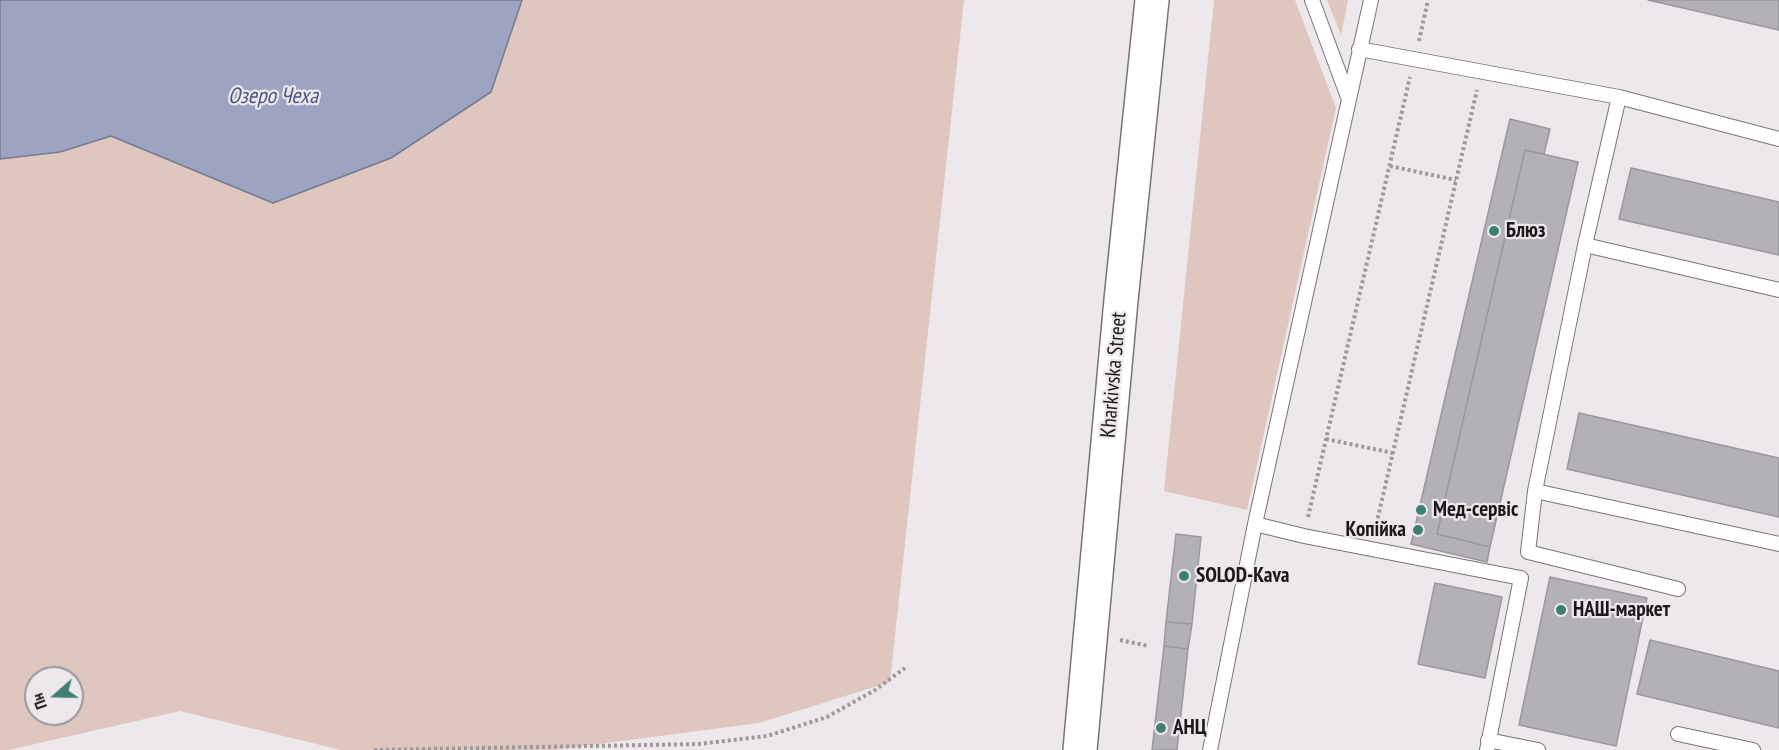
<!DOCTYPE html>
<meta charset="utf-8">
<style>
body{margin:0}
#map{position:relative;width:1779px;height:750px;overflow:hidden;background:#ede8ec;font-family:"PT Sans Narrow",sans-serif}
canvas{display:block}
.north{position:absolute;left:24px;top:666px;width:60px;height:60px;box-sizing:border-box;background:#ede8ec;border:2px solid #999598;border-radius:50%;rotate:250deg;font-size:16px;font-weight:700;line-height:24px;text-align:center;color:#1a181a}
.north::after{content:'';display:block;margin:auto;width:21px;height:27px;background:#3d8073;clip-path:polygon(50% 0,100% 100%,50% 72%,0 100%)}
</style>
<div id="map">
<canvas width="1779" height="750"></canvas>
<div class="north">Пн</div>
</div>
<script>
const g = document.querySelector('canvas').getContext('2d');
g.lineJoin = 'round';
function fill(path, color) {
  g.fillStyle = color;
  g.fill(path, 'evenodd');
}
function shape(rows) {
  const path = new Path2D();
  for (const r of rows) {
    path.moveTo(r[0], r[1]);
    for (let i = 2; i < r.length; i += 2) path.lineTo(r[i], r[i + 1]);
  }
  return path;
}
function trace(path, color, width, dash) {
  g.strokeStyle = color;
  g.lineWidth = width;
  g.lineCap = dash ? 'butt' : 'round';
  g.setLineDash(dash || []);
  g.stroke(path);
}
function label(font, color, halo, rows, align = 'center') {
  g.font = font + ' "PT Sans Narrow",sans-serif';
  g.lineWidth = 4.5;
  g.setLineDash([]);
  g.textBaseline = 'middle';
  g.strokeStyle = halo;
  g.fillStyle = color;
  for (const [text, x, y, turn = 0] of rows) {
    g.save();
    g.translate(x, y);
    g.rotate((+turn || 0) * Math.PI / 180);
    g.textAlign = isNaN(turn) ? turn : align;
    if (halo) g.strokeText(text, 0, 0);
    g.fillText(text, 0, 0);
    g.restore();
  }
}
const green = shape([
 [522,0,964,0,890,682,759,723,553,750,341,750,180,711,9,750,0,750,0,159,60,152,111,136,273,203,491,92],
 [36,678,72,678,72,714,36,714],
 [1214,0,1295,0,1336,108,1247,510,1164,491],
 [1327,0,1348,0,1341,35]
]);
const water = shape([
 [0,0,522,0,491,92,391,158,273,203,111,136,60,152,0,159,0,0]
]);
const building = shape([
 [1648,0,1779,0,1779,30,1648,0],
 [1510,119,1550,129,1544,154,1525,150,1437,534,1490,547,1487,562,1411,544,1510,119],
 [1525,150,1578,162,1490,547,1437,534,1525,150],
 [1631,168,1779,202,1779,255,1619,219,1631,168],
 [1579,413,1779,458,1779,517,1567,469,1579,413],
 [1176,534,1201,537,1192,624,1166,622,1176,534],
 [1550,577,1647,598,1616,746,1519,725,1550,577],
 [1435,583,1502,597,1485,678,1418,664,1435,583],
 [1166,622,1192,624,1188,649,1164,646,1166,622],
 [1650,640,1779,671,1779,728,1637,694,1650,640],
 [1164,646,1188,649,1177,750,1152,750,1164,646]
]);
const path = shape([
 [1419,41,1428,0],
 [1390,166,1456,180],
 [1326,439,1393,453],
 [1308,517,1410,77],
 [1375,530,1477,90],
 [1120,640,1149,646],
 [374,750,699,744,767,736,827,717,875,690,905,668]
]);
const lane = shape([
 [1312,0,1348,97],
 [1359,49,1619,97,1585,245,1535,491,1528,552,1678,589],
 [1619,97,1779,139],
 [1585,245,1779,290],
 [1535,491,1779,544],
 [1255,524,1304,536,1521,578,1487,750],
 [1678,734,1753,750],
 [1488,740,1538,750],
 [1210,750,1255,524,1371,0]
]);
const primary = shape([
 [1080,750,1121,300,1152,0]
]);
const markers = [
 [1494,231,6,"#3d8073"],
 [1421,510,6,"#3d8073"],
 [1418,530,6,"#3d8073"],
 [1184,576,6,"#3d8073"],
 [1561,610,6,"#3d8073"],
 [1161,728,6,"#3d8073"]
];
const poiNames = [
 ["Блюз",1506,231],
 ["Мед-сервіс",1433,510],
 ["Копійка",1406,530,"right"],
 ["SOLOD-Kava",1196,576],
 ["НАШ-маркет",1573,610],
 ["АНЦ",1173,728]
];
const streetNames = [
 ["Kharkivska Street",1114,375,-85]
];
const waterNames = [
 ["Озеро Чеха",273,97]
];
fill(green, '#dfc7c0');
fill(water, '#9ca4c2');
trace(water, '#757a90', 1.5);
fill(building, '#b3b1b6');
trace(building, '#9a979d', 1.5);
trace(lane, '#797477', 16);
trace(primary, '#797477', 36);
trace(path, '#9c989c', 4, [3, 3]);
trace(lane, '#fff', 14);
trace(primary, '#fff', 33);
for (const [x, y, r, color] of markers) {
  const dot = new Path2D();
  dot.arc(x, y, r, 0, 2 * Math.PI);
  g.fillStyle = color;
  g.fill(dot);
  trace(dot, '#ede8ec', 2);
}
label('bold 21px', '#1a181a', '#ede8ec', poiNames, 'left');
label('21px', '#1a181a', '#ede8ec', streetNames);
label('italic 22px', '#4a5582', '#ede8ec', waterNames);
</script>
